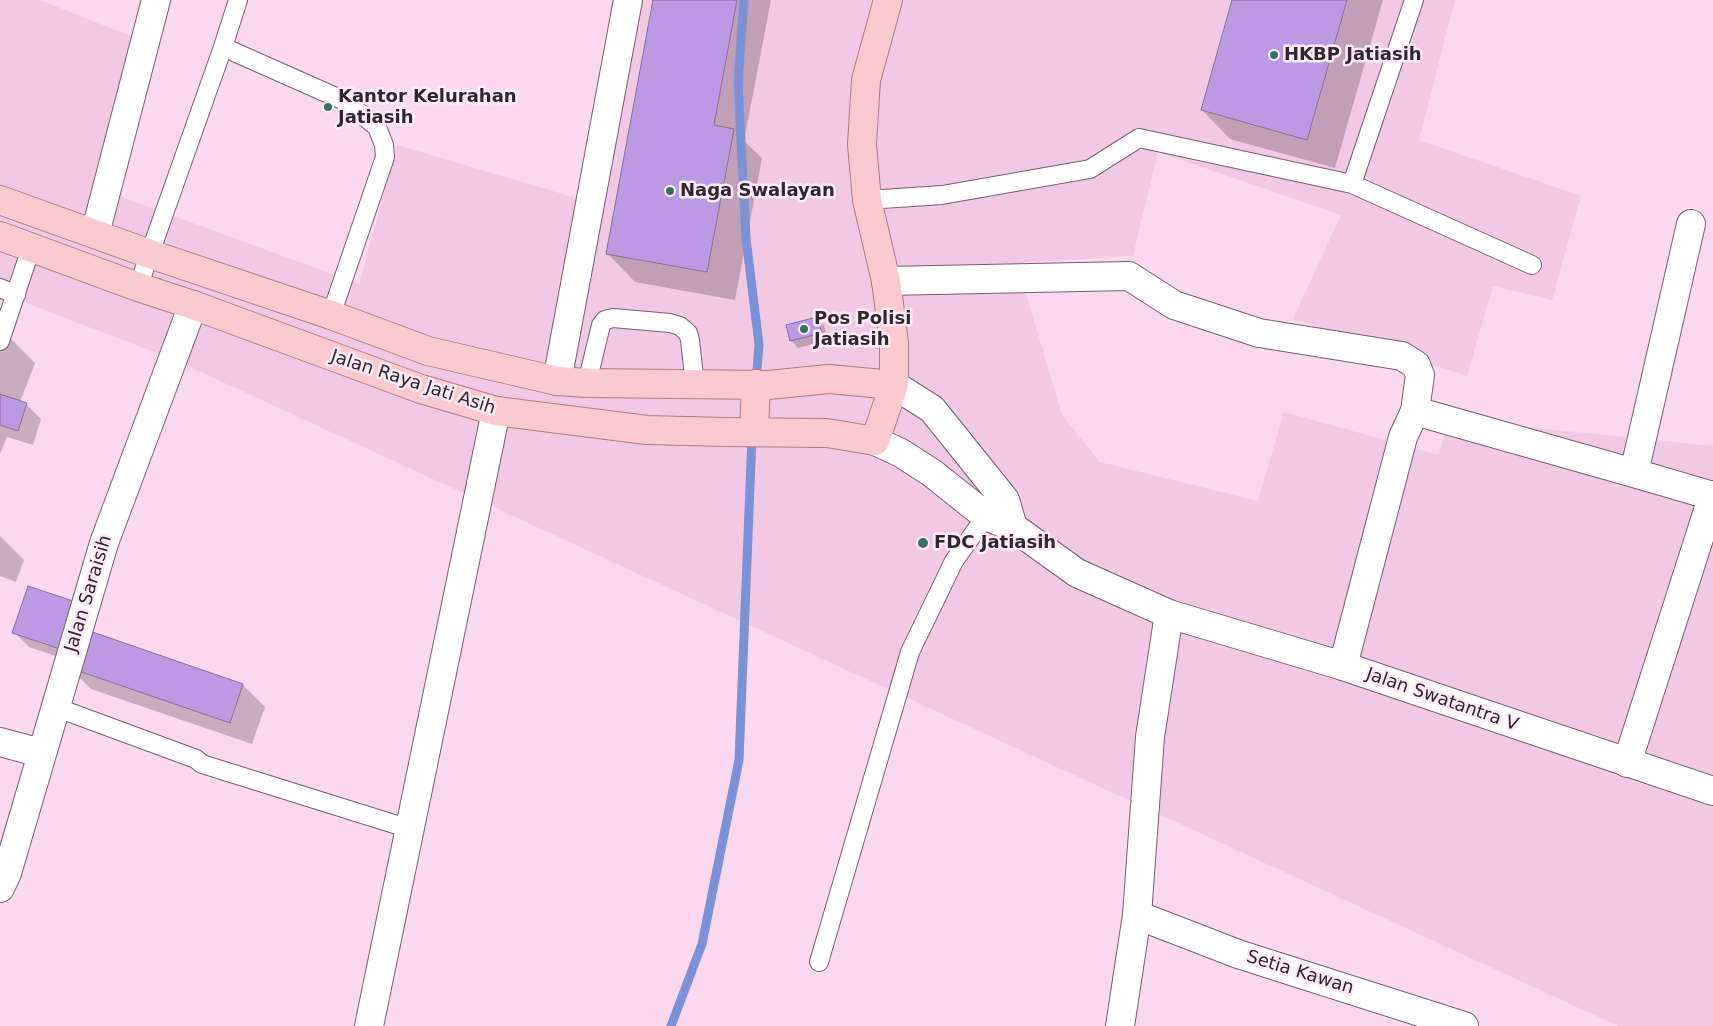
<!DOCTYPE html>
<style>
body{margin:0}
canvas{display:block;background:#fad8ef}
</style>
<canvas width="1713" height="1026"></canvas>
<script>
const g = document.querySelector('canvas').getContext('2d');
g.lineJoin = 'round';
function fill(path, color) {
  g.fillStyle = color;
  g.fill(path, 'evenodd');
}
function shape(rows) {
  const path = new Path2D();
  for (const r of rows) {
    path.moveTo(r[0], r[1]);
    for (let i = 2; i < r.length; i += 2) path.lineTo(r[i], r[i + 1]);
  }
  return path;
}
function trace(path, color, width, dash) {
  g.strokeStyle = color;
  g.lineWidth = width;
  g.lineCap = dash ? 'butt' : 'round';
  g.setLineDash(dash || []);
  g.stroke(path);
}
function label(font, color, halo, rows, align = 'center') {
  g.font = font + ' "DejaVu Sans",sans-serif';
  g.lineWidth = 5;
  g.setLineDash([]);
  g.textBaseline = 'middle';
  g.strokeStyle = halo;
  g.fillStyle = color;
  for (const [text, x, y, turn = 0] of rows) {
    g.save();
    g.translate(x, y);
    g.rotate((+turn || 0) * Math.PI / 180);
    g.textAlign = isNaN(turn) ? turn : align;
    if (halo) g.strokeText(text, 0, 0);
    g.fillText(text, 0, 0);
    g.restore();
  }
}
const built = shape([
 [0,0,40,0,153,45,114,194,359,284,397,145,600,205,639,0,1455,0,1419,140,1581,196,1552,300,1493,286,1467,376,1293,319,1341,215,1158,152,1133,256,1017,263,1062,415,1100,462,1258,501,1284,412,1439,455,1449,419,1713,446,1713,1026,1618,1026,175,360,0,293]
]);
const shadow = shape([
 [654,0,771,0,744,141,762,158,735,300,635,282,607,253],
 [1233,0,1383,0,1335,168,1230,139,1202,110],
 [817,318,824,326,828,340,798,348,791,340],
 [0,328,35,363,20,402,26,404,41,419,33,445,7,437,0,454],
 [0,536,24,560,16,582,0,576],
 [86,631,243,685,265,707,252,744,91,689,69,667,71,661,29,647,14,632]
]);
const stream = shape([
 [744,0,738,82,746,238,759,345,756,381],
 [671,1026,702,944,739,760,752,436]
]);
const building = shape([
 [653,0,737,0,714,125,734,129,707,272,606,254,653,0],
 [1232,0,1347,0,1307,140,1201,110,1232,0],
 [817,317,822,333,790,341,786,325,817,317],
 [0,394,27,403,18,431,0,425,0,394],
 [28,586,76,602,60,649,12,633,28,586],
 [81,628,243,684,230,723,67,667,81,628]
]);
const lane = shape([
 [223,47,347,102,377,127,384,145,385,157,331,315],
 [1352,184,1532,265],
 [867,200,942,195,1090,169,1139,138,1352,184,1414,0],
 [138,287,223,47,238,0],
 [0,288,16,295],
 [0,341,31,248],
 [587,383,601,325,605,320,613,318,670,323,680,326,688,333,690,340,695,385],
 [55,707,196,759,202,764,410,829],
 [819,962,910,652,954,561,986,516,993,510]
]);
const street = shape([
 [1691,224,1634,473,1713,496],
 [95,234,156,0],
 [886,281,1129,276,1174,305,1259,333,1402,356,1416,365,1420,375,1415,411],
 [557,381,628,0],
 [1343,666,1403,437,1415,411,1634,473],
 [0,742,41,753],
 [1627,763,1713,495],
 [0,888,7,873,104,543,193,305],
 [1137,915,1238,954,1464,1026],
 [369,1026,496,411],
 [1120,1026,1137,915,1150,737,1169,614]
]);
const secondary = shape([
 [894,385,932,409,1005,500,1013,527],
 [875,441,901,453,932,473,986,516,1013,527,1077,573,1169,614,1343,666,1713,791]
]);
const primary = shape([
 [0,200,150,254,331,315,428,351,557,381,587,383,768,385,829,379,894,385],
 [0,236,138,287,193,305,421,389,496,411,647,430,725,432,827,433,875,441,894,385,894,343,886,281,867,200,862,144,866,80,888,0],
 [754,432,756,384]
]);
const markers = [
 [1274,55,5,"#357360"],
 [328,107,5,"#357360"],
 [670,191,5,"#357360"],
 [804,329,5,"#357360"],
 [923,543,6,"#357360"]
];
const poiNames = [
 ["HKBP Jatiasih",1284,55],
 ["Kantor Kelurahan",338,97],
 ["Jatiasih",338,118],
 ["Naga Swalayan",680,191],
 ["Pos Polisi",814,319],
 ["Jatiasih",814,340],
 ["FDC Jatiasih",934,543]
];
const streetNames = [
 ["Jalan Raya Jati Asih",413,383,18],
 ["Jalan Saraisih",89,594,-73],
 ["Jalan Swatantra V",1442,700,19],
 ["Setia Kawan",1300,973,17]
];
fill(built, '#f2c9e5');
fill(shadow, '#0003');
trace(stream, '#7c91d8', 9);
fill(building, '#bb9ae3');
trace(building, '#807392', 1);
trace(lane, '#795c70', 20);
trace(street, '#795c70', 30);
trace(secondary, '#795c70', 30);
trace(primary, '#b27a83', 30);
trace(lane, '#fff', 18);
trace(street, '#fff', 28);
trace(secondary, '#fff', 28);
trace(primary, '#facad0', 28);
for (const [x, y, r, color] of markers) {
  const dot = new Path2D();
  dot.arc(x, y, r, 0, 2 * Math.PI);
  g.fillStyle = color;
  g.fill(dot);
  trace(dot, '#ffeaf8', 2);
}
label('bold 18px', '#32262e', '#ffeaf8', poiNames, 'left');
label('18px', '#32262e', '#ffeaf8', streetNames);
</script>
